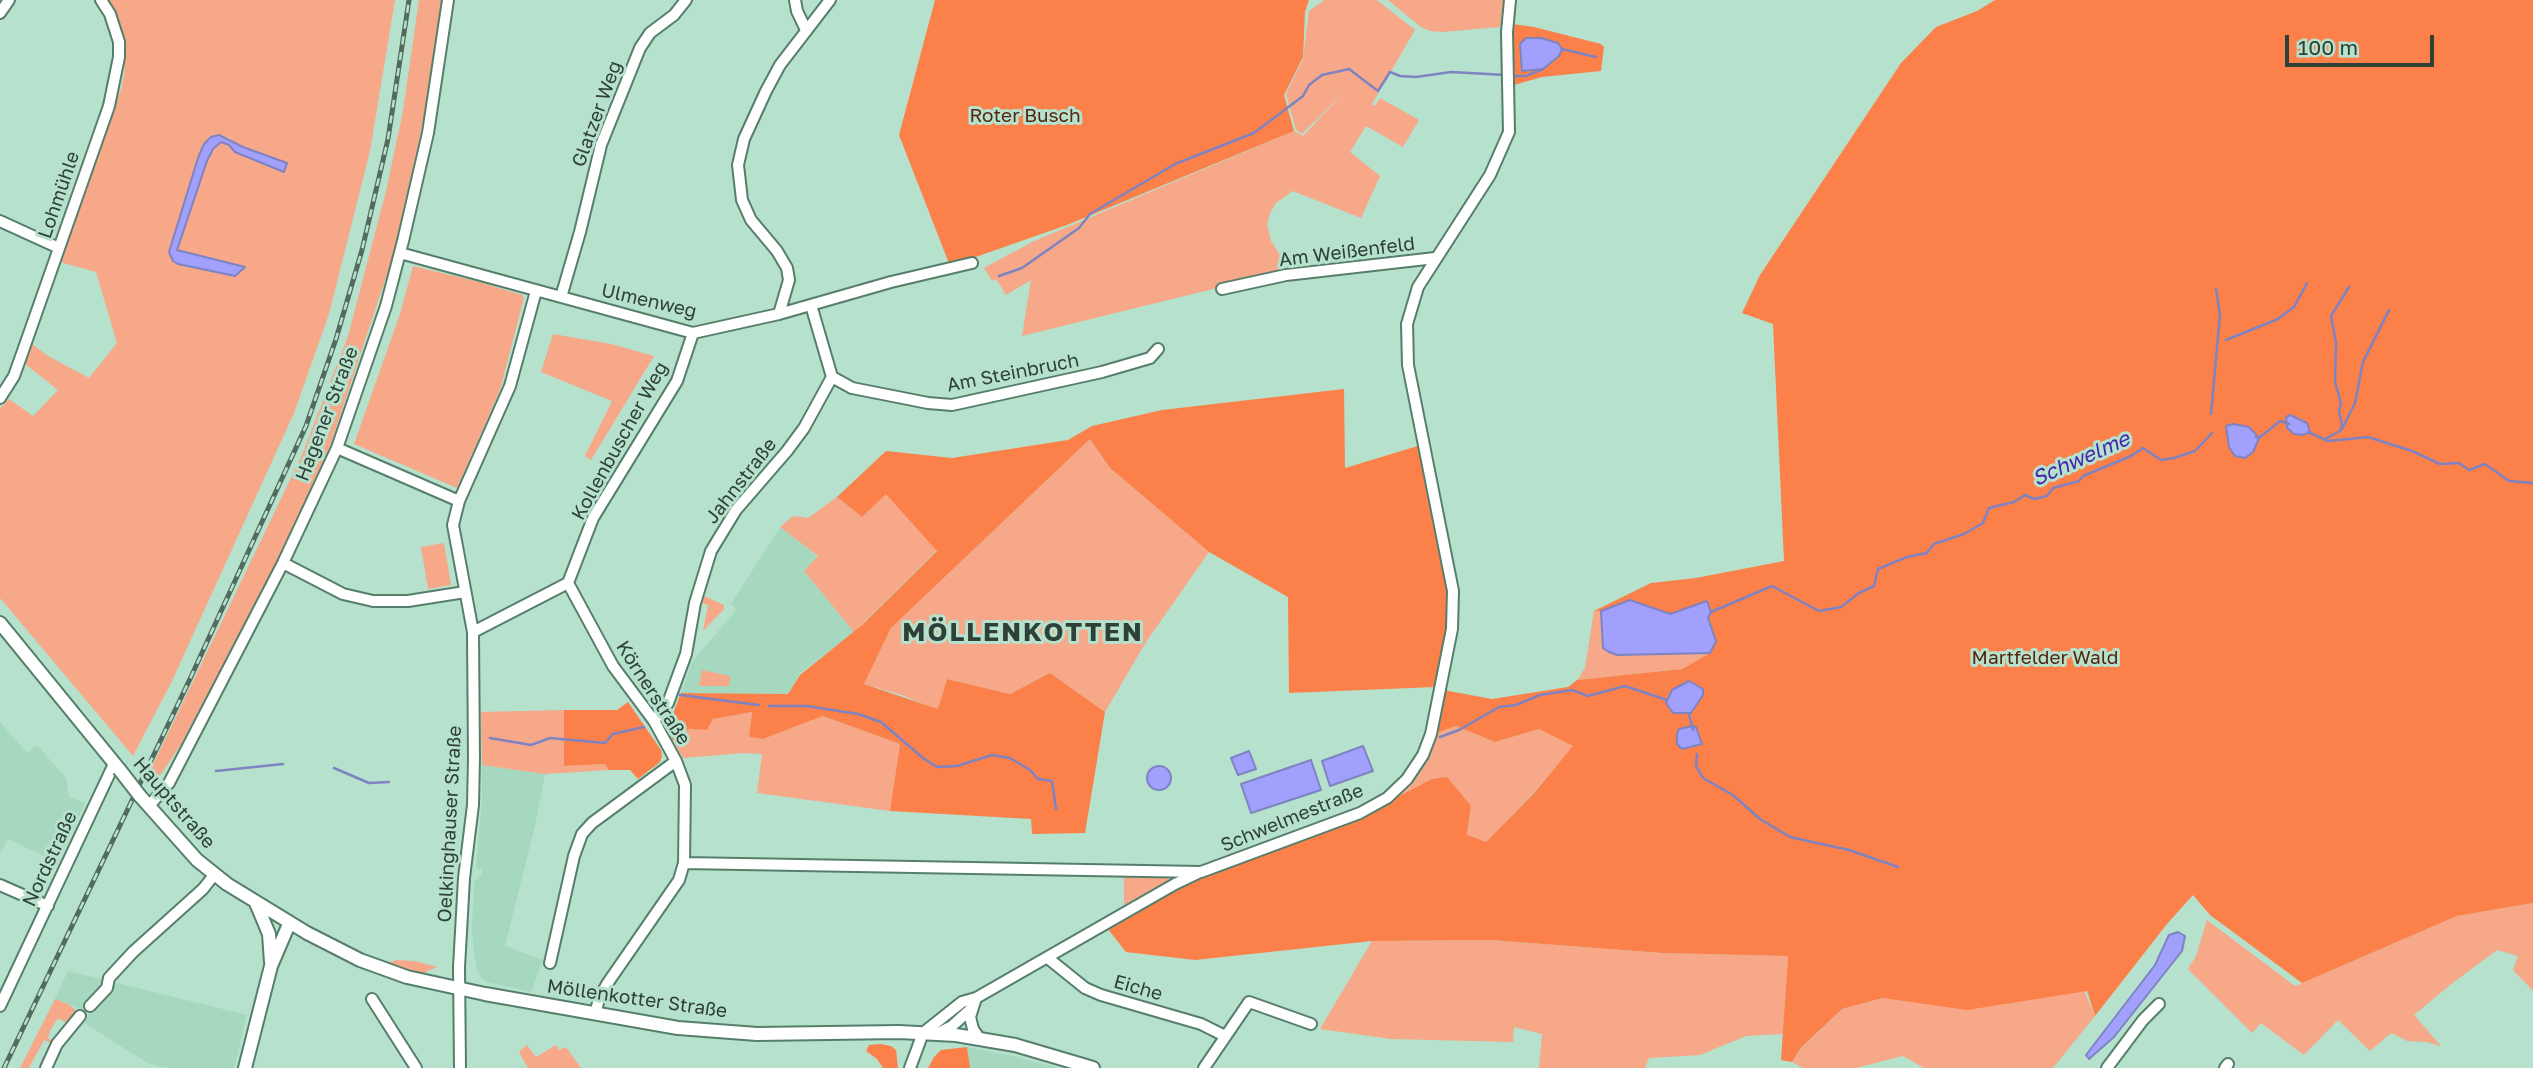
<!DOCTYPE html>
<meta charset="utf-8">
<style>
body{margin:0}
#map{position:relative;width:2533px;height:1068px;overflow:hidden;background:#b6e1cc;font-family:"Golos Text",sans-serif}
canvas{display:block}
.scale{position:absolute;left:2285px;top:35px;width:149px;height:32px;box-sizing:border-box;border:4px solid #2e4037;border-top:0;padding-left:9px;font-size:21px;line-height:24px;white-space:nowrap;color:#2e4037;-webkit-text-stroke:5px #b6e1cc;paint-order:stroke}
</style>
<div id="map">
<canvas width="2533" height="1068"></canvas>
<div class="scale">100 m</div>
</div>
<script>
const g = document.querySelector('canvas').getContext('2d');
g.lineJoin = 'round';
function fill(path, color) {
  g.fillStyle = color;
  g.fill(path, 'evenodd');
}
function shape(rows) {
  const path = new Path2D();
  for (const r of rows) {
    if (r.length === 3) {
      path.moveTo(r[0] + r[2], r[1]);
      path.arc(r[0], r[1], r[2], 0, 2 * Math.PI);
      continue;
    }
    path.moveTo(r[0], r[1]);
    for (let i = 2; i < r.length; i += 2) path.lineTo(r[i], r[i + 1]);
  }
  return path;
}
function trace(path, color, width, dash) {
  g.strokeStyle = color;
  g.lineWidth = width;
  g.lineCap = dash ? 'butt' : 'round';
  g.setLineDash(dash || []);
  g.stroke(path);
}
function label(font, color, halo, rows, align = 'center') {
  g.font = font + ' "Golos Text",sans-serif';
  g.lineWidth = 6;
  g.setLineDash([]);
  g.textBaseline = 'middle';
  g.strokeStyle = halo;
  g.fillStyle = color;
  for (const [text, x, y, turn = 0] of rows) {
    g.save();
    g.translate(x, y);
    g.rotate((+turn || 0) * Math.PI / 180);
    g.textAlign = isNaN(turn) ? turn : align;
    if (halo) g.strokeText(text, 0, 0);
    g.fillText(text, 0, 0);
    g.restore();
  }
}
const built = shape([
 [780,527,818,557,804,571,854,632,799,674,788,694,681,693,693,661,737,609,731,604],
 [0,722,27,753,37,745,66,778,69,797,85,803,57,862,8,839,0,854],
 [482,765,545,774,535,826,505,946,543,960,531,992,486,982,481,978,476,967,472,930,474,882,482,874,482,869,476,868,482,798],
 [68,971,106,980,104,989,83,1010,55,999],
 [117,983,247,1015,234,1068,166,1068,149,1064,83,1022,98,1002],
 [967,1047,1012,1056,1058,1068,970,1068]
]);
const green = shape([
 [107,0,395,0,370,151,329,314,294,413,172,681,133,756,0,598,0,408,9,399,33,416,58,390,25,364,32,344,48,356,89,378,117,343,96,272,60,262,122,86,125,68,123,65,124,51,121,28,115,11],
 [227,137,243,147,287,163,232,147,226,142,218,143,207,161,177,251,244,266,173,261,169,252,170,245,204,144],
 [419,0,442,0,432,82,394,253,330,446,278,559,180,746,159,777,150,782,147,777,302,455,348,336,386,191,403,111],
 [1324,0,1377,0,1415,30,1372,104,1370,103,1375,106,1380,98,1419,120,1403,147,1366,126,1350,152,1380,176,1361,218,1293,191,1276,203,1271,211,1267,224,1271,241,1279,253,1282,272,1022,336,1031,280,1006,295,996,279,992,281,984,268,1032,242,1294,131,1303,136,1346,90,1302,134,1296,130,1286,94,1303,59,1309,11],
 [1388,0,1506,0,1504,21,1500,27,1442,32,1431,31,1421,27],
 [66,157,79,162,68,194,54,189],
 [413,266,479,282,522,295,524,298,500,390,457,488,354,444,400,314],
 [553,334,611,344,654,356,591,460,585,456,612,401,541,372],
 [1090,439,1110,468,1209,552,1146,642,1105,712,1050,673,1010,694,947,679,938,710,902,695,864,684,891,628],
 [886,493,937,550,854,632,804,571,818,556,780,527,793,516,808,518,837,497,862,517],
 [444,543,451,585,428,589,421,547],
 [704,596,724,605,724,609,703,631,708,605,700,603],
 [1594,611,1601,611,1603,648,1617,655,1710,653,1682,669,1577,680,1585,668],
 [702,670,730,676,729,686,699,686],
 [564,710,564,766,606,764,609,770,545,774,482,765,481,712],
 [752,712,749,737,763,739,823,716,900,744,890,811,757,793,762,754,745,753,683,758,673,741,685,729,706,730,713,719],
 [1456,726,1495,742,1539,729,1574,746,1533,793,1486,842,1467,836,1471,806,1382,805,1434,734],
 [1124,876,1167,877,1169,881,1124,905],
 [2533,903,2533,991,2513,970,2518,956,2497,950,2450,985,2414,1015,2441,1046,2426,1042,2407,1041,2391,1033,2370,1051,2338,1020,2304,1055,2261,1023,2252,1033,2188,969,2196,956,2207,920,2295,986,2457,916],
 [1491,940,1662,953,1788,956,1783,1034,1746,1036,1700,1055,1649,1058,1645,1068,1539,1068,1542,1034,1514,1027,1513,1042,1391,1039,1320,1029,1372,941],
 [396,960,414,961,438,967,427,971,426,974,386,964],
 [2083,988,2095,1016,2053,1068,1924,1068,1903,1056,1856,1068,1803,1068,1792,1062,1802,1048,1842,1009,1884,998],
 [55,999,68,1004,82,1015,74,1028,58,1018,50,1031,48,1038,52,1041,51,1043,44,1040,29,1068,20,1068],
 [527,1045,536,1057,556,1045,559,1050,566,1047,581,1068,528,1068,519,1052]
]);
const forest = shape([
 [935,0,1309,0,1305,12,1303,57,1284,95,1294,131,1067,225,950,266,899,135],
 [1995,0,2533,0,2533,903,2457,916,2302,983,2210,915,2193,895,2167,924,2095,1016,2087,991,1967,1010,1883,998,1842,1009,1801,1048,1792,1062,1781,1060,1788,956,1662,953,1491,940,1372,941,1195,960,1126,952,1107,928,1205,875,1382,805,1432,779,1447,777,1471,806,1467,835,1486,842,1534,793,1573,746,1539,729,1495,742,1456,726,1434,734,1443,690,1492,699,1568,687,1577,680,1682,669,1710,653,1716,641,1708,617,1707,601,1670,614,1630,600,1601,611,1594,611,1651,583,1696,578,1784,561,1773,324,1742,313,1760,275,1901,63,1936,27,1977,11],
 [1513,24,1534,27,1601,44,1604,47,1601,71,1542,77,1514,85],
 [1344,389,1345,468,1421,445,1450,591,1448,628,1436,687,1289,693,1288,597,1209,552,1110,468,1090,439,891,628,864,684,938,709,947,679,1010,694,1050,673,1105,712,1085,833,1032,834,1031,819,890,811,900,744,823,716,763,739,749,737,752,712,713,719,707,730,685,729,673,741,667,729,681,693,788,694,800,675,862,625,937,551,886,494,862,517,837,497,886,451,952,458,1068,440,1092,426,1162,410],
 [628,702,661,750,662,756,660,762,638,779,630,770,609,770,605,764,564,766,564,710,617,710],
 [880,1044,891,1046,896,1050,898,1068,883,1068,877,1059,866,1051,869,1045],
 [967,1047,970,1068,928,1068,934,1057,941,1050]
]);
const water = shape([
 [1526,38,1541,38,1558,43,1562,49,1559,56,1543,69,1522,71,1520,44,1526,38],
 [219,135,243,147,287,163,284,172,235,152,229,145,221,142,213,149,207,161,177,250,245,267,235,276,178,264,173,261,169,252,198,158,204,144,211,137,219,135],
 [2290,415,2307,423,2310,432,2303,435,2294,434,2287,428,2286,417,2290,415],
 [2233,424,2249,427,2259,438,2253,452,2245,458,2235,456,2229,447,2226,426,2233,424],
 [1630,600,1670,614,1707,601,1711,612,1708,618,1716,641,1710,653,1617,655,1609,652,1603,648,1601,611,1630,600],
 [1689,681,1703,689,1703,695,1691,713,1673,713,1666,703,1672,690,1689,681],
 [1693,726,1696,727,1702,744,1682,749,1677,744,1677,734,1679,729,1693,726],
 [1363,746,1373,771,1330,786,1322,761,1363,746],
 [1249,751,1256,769,1238,775,1231,758,1249,751],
 [1311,760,1321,790,1251,813,1241,784,1311,760],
 [1159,778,12],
 [2178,932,2185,936,2182,951,2114,1037,2089,1059,2086,1055,2155,965,2169,935,2178,932]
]);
const stream = shape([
 [1562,49,1596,57],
 [1513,76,1526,76,1543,69],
 [999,276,1022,268,1079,228,1090,214,1175,164,1254,133,1303,96,1309,85,1322,75,1349,69,1378,91,1390,72,1400,76,1416,77,1451,72,1506,75],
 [2226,340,2278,319,2294,307,2307,283],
 [2211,414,2220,315,2216,289],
 [2342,429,2355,403,2363,362,2389,310],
 [2308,432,2328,441,2368,437,2412,451,2440,464,2459,463,2469,470,2485,464,2509,481,2533,483],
 [2256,437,2259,438,2280,421,2289,424],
 [2325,439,2340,431,2342,425,2339,411,2341,403,2335,382,2336,343,2331,316,2349,287],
 [1711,612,1772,586,1819,611,1841,607,1859,593,1874,586,1878,569,1907,557,1927,553,1934,544,1964,534,1983,523,1989,508,2014,502,2025,495,2034,499,2047,496,2053,488,2079,481,2083,476,2131,456,2143,448,2161,460,2174,458,2195,451,2212,433],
 [680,695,759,705],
 [769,706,807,706,858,714,881,722,923,758,937,767,957,766,992,755,1010,758,1030,770,1038,779,1052,781,1056,809],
 [1689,715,1693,730],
 [1440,737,1459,730,1499,707,1516,705,1540,695,1572,690,1588,696,1625,686,1667,700],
 [490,738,531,745,550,738,605,743,613,734,644,727],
 [1697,754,1696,766,1703,778,1733,795,1760,819,1790,837,1849,850,1898,867],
 [334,768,369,783,389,782],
 [216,771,283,764]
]);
const minor = shape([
 [795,0,797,11,806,30],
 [0,13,9,0],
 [0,221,59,248],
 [400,253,693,333,779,314,891,282,972,263],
 [1222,289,1286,275,1435,258],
 [561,297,580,232,601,145,640,48,650,33,674,15,686,0],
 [779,314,789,280,787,268,777,251,751,220,742,200,738,165,744,139,766,91,780,65,830,0],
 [832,377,852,388,928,403,952,405,1102,372,1150,358,1158,349],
 [0,398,14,376,24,348,109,106,119,57,119,42,110,14,101,0],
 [337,448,459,501,453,525,473,632,474,759,473,805,464,878,459,967,460,1068],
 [459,501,510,386,536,291],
 [283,563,343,594,373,601,408,601,465,592],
 [568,583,613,666,654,721,676,761,685,785,684,863,679,880,607,984,599,999,595,1014],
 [473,632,568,583,593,518,677,381,693,333],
 [654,721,668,703,686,654,695,603,711,551,736,510,787,451,804,428,832,377,811,305],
 [149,806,169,783,283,563,337,448,386,306,403,241,428,133,448,0],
 [684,863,1201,872,1360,813,1387,798,1407,779,1423,755,1431,734,1452,629,1453,591,1408,365,1407,324,1418,287,1490,175,1509,132,1507,32,1510,0],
 [0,885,48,906],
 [1049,959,1085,988,1101,995,1201,1024,1225,1036],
 [550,963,574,856,582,834,592,823,676,761],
 [976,998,970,1017,973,1029,979,1038],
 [372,999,416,1068],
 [0,1006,114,764],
 [90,1006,107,988,109,978,133,952,203,889,214,875],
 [939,1033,952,1026,972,1008],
 [46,1068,57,1044,80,1016],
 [910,1068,923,1033,962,1002,976,998,1175,884,1198,873],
 [1204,1068,1249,1002,1311,1024],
 [2107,1068,2143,1020,2159,1004],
 [2225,1068,2228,1064]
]);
const major = shape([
 [0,623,119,769],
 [140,796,197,860,227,884,307,933,360,960,407,977,485,994,678,1028,757,1034,899,1032,956,1035,1015,1045,1093,1068],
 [256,903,269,934,271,962],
 [245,1068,271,966,289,924]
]);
const rail = shape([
 [4,1068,190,679,306,426,336,339,362,250,388,139,409,0]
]);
const majorBridge = shape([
 [119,769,140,796]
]);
const streetNames = [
 ["Glatzer Weg",597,114,-70],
 ["Lohmühle",59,195,-71],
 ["Am Weißenfeld",1347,252,-7],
 ["Ulmenweg",649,301,13],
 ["Am Steinbruch",1013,373,-11],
 ["Hagener Straße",327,414,-69],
 ["Kollenbuscher Weg",620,441,-61],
 ["Jahnstraße",741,481,-52],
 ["Körnerstraße",653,693,57],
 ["Hauptstraße",174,803,49],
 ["Schwelmestraße",1292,818,-22],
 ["Oelkinghauser Straße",450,824,-87],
 ["Nordstraße",50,859,-65],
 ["Eiche",1138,988,16],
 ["Möllenkotter Straße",637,999,8]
];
const parkNames = [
 ["Roter Busch",1025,116],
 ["Martfelder Wald",2045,658]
];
const waterNames = [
 ["Schwelme",2081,459,-24]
];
const districtNames = [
 ["MÖLLENKOTTEN",1023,633]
];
fill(built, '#a6d8bf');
fill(green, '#f6a888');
fill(forest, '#fc804a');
fill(water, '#a1a0fd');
trace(water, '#7e83c2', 2);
trace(stream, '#7e83c2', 2.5);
trace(minor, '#567f6b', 14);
trace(major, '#567f6b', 16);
trace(minor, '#fff', 10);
trace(major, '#fff', 12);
trace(rail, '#526b5e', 5);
trace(rail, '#b6e1cc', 2.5, [8]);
trace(majorBridge, '#567f6b', 16, []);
trace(majorBridge, '#fff', 12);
label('19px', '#2e4037', '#b6e1cc', streetNames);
label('19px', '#552510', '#b6e1cc', parkNames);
label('italic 21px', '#4327ad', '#b6e1cc', waterNames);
g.letterSpacing = '2px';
label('bold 26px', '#2e4037', '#b6e1cc', districtNames);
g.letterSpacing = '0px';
</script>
